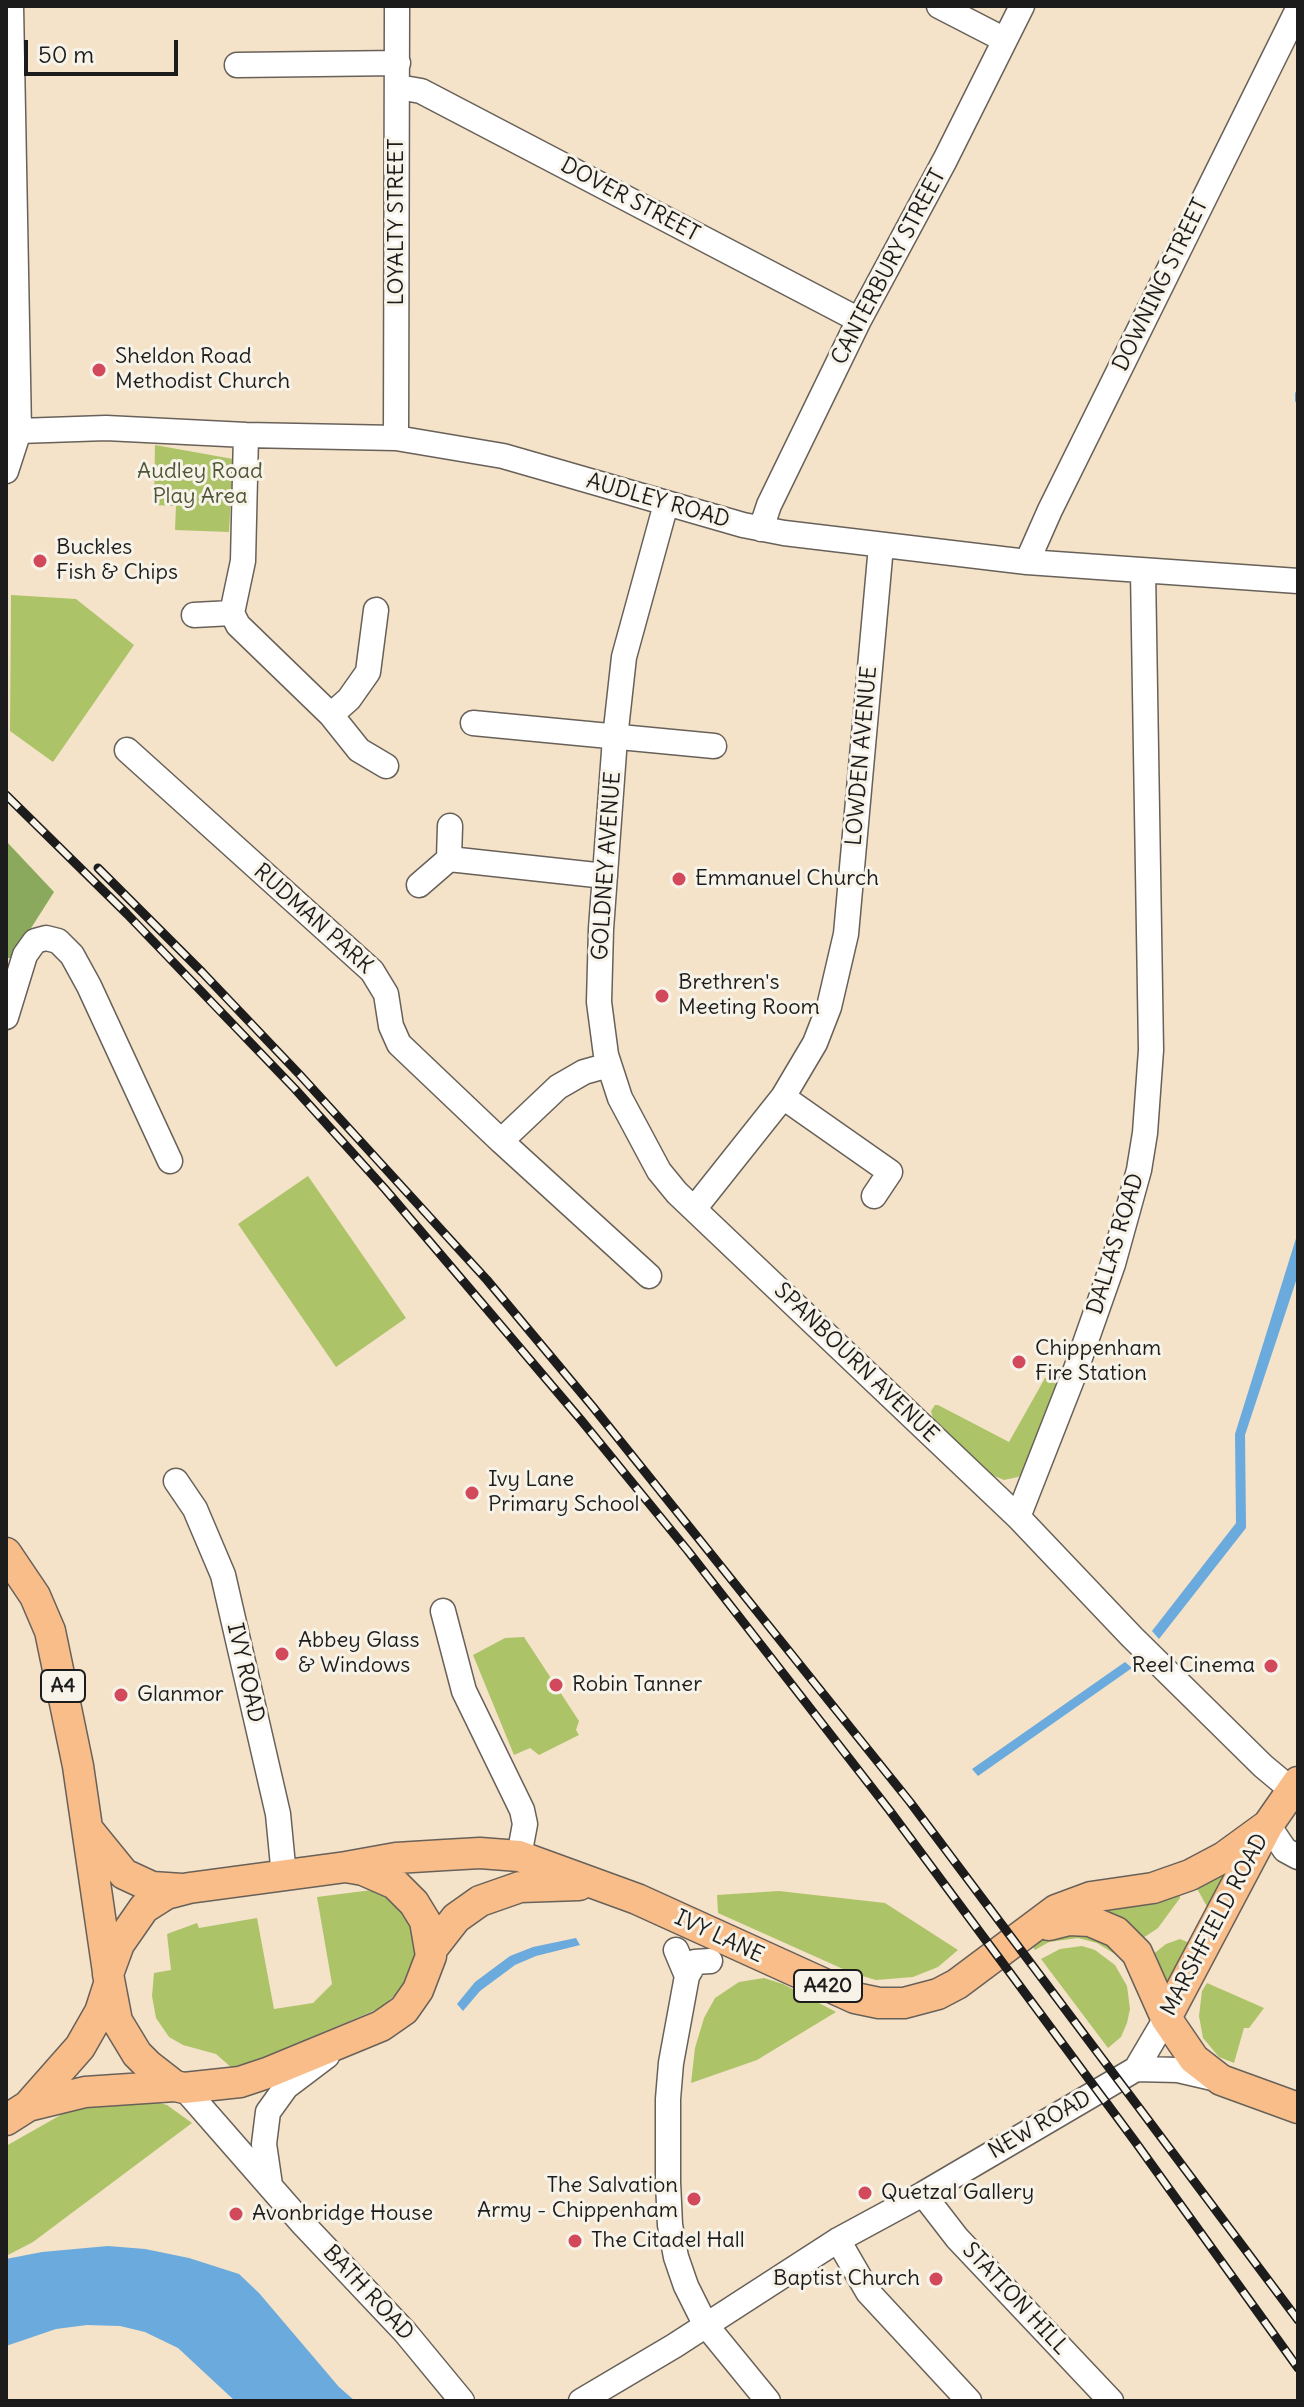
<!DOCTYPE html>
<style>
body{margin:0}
#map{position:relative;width:1304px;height:2407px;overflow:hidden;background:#f4e2c9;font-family:Delius,sans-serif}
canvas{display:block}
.frame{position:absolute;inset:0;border:8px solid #1c1c1c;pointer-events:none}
.scale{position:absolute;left:24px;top:40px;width:154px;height:36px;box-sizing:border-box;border:4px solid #1c1c1c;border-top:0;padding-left:10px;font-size:24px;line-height:28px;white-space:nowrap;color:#1c1c1c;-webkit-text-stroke:6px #f7f3e8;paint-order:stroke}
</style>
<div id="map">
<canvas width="1304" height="2407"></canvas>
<div class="frame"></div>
<div class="scale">50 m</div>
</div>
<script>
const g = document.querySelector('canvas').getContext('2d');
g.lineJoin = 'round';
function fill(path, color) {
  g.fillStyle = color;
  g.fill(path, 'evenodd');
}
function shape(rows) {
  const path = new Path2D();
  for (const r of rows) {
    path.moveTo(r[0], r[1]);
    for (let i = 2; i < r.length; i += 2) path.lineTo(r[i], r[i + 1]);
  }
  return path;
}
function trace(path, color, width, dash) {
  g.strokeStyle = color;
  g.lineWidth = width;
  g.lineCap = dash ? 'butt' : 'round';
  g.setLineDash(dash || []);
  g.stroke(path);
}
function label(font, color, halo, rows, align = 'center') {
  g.font = font + ' Delius,sans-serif';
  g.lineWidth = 6;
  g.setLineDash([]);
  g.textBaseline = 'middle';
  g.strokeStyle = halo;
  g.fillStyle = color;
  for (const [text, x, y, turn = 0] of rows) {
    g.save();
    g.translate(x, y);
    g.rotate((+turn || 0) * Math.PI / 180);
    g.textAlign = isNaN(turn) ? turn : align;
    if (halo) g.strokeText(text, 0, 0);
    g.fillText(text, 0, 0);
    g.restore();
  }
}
const green = shape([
 [155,445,233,459,229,532,175,530,176,506,154,505],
 [11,595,76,599,134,645,53,762,10,731],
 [308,1176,406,1318,336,1367,238,1224],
 [1045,1378,1049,1378,1057,1385,1023,1474,1018,1477,1004,1480,985,1472,933,1419,931,1411,935,1405,938,1405,1009,1442],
 [524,1637,579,1721,576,1730,579,1735,539,1755,530,1748,514,1755,473,1655,505,1638],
 [1228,1867,1234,1872,1210,1912,1195,1885],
 [372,1890,390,1898,404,1912,411,1926,415,1943,414,1960,408,1978,399,1992,380,2008,238,2069,232,2068,216,2054,183,2045,169,2037,156,2018,152,1996,154,1973,171,1970,167,1934,197,1923,199,1928,257,1918,274,2009,313,2003,332,1984,317,1897],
 [1180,1890,1180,1898,1158,1928,1140,1940,1093,1913],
 [779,1891,885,1903,958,1950,938,1967,913,1977,876,1980,852,1973,718,1913,717,1895],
 [1074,1928,1123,1951,1118,1956,1097,1943,1078,1938,1049,1942,1035,1950,1031,1944,1045,1936],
 [1180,1939,1192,1944,1173,1985,1161,1985,1151,1956,1166,1944],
 [1082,1946,1095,1950,1115,1965,1127,1986,1130,2009,1127,2023,1121,2037,1108,2048,1041,1959,1060,1949],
 [764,1978,783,1984,836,2012,757,2060,691,2083,695,2048,704,2018,715,1998,739,1982],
 [1207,1983,1264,2008,1249,2028,1244,2028,1234,2063,1219,2057,1203,2038,1199,2016,1202,1991],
 [143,2099,167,2105,192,2123,33,2242,6,2256,6,2146,73,2108]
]);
const forest = shape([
 [6,841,54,892,12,958,6,958]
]);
const water = shape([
 [1298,1232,1298,1275,1245,1435,1246,1528,1159,1639,1152,1631,1236,1523,1235,1434],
 [1125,1662,1132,1668,978,1776,972,1769],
 [576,1938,580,1945,536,1956,515,1965,480,1991,463,2011,457,2004,475,1982,510,1956,533,1947],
 [108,2246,145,2249,189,2258,239,2274,259,2293,339,2387,355,2401,235,2401,178,2348,145,2332,120,2326,87,2325,56,2329,6,2346,6,2259,42,2252]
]);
const stream = shape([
 [1298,394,1298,400]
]);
const minor = shape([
 [939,6,1005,40],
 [237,65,398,63],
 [398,87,421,91,859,320],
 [19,431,106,428,246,435,396,438,503,456,743,525,784,533,1027,562,1298,581],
 [246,435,243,561,232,613,238,625,331,715,349,699,368,672,376,610],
 [396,438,397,6],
 [6,471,19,431,11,6],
 [666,504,624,657,615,738,601,929,599,1002,606,1055,620,1098,659,1171,677,1193,1018,1517,1132,1637,1263,1766,1293,1791],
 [761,529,769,505,859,320,945,160,1022,6],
 [1027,562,1050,510,1298,9],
 [194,615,232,613],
 [331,715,359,750,386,766],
 [473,723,714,746],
 [127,750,372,971,386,994,391,1026,399,1044,501,1141,558,1087,584,1072,609,1065],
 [449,859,605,876],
 [419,885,449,859,450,826],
 [6,1017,25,955,35,941,46,938,58,941,72,955,89,986,170,1161],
 [783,1097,890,1172,874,1196],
 [501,1141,649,1276],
 [694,1209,783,1097,815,1043,829,1007,846,934,881,546],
 [176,1481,195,1509,223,1575,278,1814,284,1876],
 [1018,1517,1076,1369,1113,1264,1139,1170,1145,1133,1151,1050,1143,571],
 [443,1611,464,1691,522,1810,525,1824,519,1856],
 [1268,1825,1285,1850,1298,1857],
 [676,1950,687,1976,671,2063,668,2099,668,2182,670,2225,676,2257,686,2286,705,2324,768,2401],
 [687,1976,695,1962,710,1961],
 [1136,2069,1166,2018],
 [184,2088,303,2224,405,2332,462,2401],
 [270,2185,264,2144,268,2112,286,2087,327,2056],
 [923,2194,957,2238,1111,2401],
 [838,2240,868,2292,969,2401],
 [581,2401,674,2346,838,2240,923,2194,1136,2069,1178,2070,1217,2079]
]);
const major = shape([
 [6,1553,35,1596,50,1631,78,1766,108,1972],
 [89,1831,124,1874,152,1887,182,1889],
 [346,1867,396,1858,445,1855,480,1853,519,1856,637,1899,855,1998,879,2003,904,2003,938,1994,957,1984,1056,1910,1091,1897,1153,1888,1190,1875,1224,1857,1268,1825],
 [346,1867,363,1870,395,1884,414,1903,425,1921,431,1956,418,1990,404,2010,381,2026,267,2073,240,2082,184,2088,175,2086,148,2065,137,2054,117,2021,108,1974,119,1944,144,1908,166,1894,189,1888,346,1867],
 [1049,1925,1069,1920,1090,1921,1116,1932,1137,1953,1166,2018,1194,2059,1221,2080,1298,2108],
 [431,1950,456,1918,480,1901,520,1887,579,1885],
 [1166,2018,1268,1825,1298,1782],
 [28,2106,80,2047,100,2012,109,1984],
 [6,2120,28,2106,85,2092,175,2086]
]);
const rail = shape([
 [6,795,127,914,295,1089,385,1189,581,1420,688,1551,890,1811,1134,2140,1298,2368],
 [98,868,202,972,300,1075,487,1280,593,1407,910,1802,1298,2320]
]);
const markers = [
 [99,370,8,"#d1495b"],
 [40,561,8,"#d1495b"],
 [679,879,8,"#d1495b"],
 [662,996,8,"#d1495b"],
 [1019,1362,8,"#d1495b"],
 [472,1493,8,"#d1495b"],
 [282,1654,8,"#d1495b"],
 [1271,1666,8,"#d1495b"],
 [556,1685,8,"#d1495b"],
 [121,1695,8,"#d1495b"],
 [865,2193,8,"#d1495b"],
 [694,2199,8,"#d1495b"],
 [236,2214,8,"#d1495b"],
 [575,2241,8,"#d1495b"],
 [936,2279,8,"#d1495b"]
];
const shields = [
 [63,1686,44],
 [828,1986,68]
];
const shieldNames = [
 ["A4",63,1686],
 ["A420",828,1986]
];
const streetNames = [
 ["DOVER STREET",630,200,28],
 ["LOYALTY STREET",397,222,-90],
 ["CANTERBURY STREET",889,267,-62],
 ["DOWNING STREET",1161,285,-64],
 ["AUDLEY ROAD",658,501,16],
 ["LOWDEN AVENUE",862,756,-85],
 ["GOLDNEY AVENUE",607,866,-86],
 ["RUDMAN PARK",313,919,42],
 ["DALLAS ROAD",1116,1244,-73],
 ["SPANBOURN AVENUE",856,1363,44],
 ["IVY ROAD",245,1673,77],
 ["MARSHFIELD ROAD",1215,1925,-62],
 ["IVY LANE",719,1937,25],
 ["NEW ROAD",1040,2125,-30],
 ["BATH ROAD",368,2293,47],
 ["STATION HILL",1015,2299,47]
];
const poiNames = [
 ["Sheldon Road",115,357],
 ["Methodist Church",115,382],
 ["Buckles",56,548],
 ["Fish & Chips",56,573],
 ["Emmanuel Church",695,879],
 ["Brethren's",678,983],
 ["Meeting Room",678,1008],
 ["Chippenham",1035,1349],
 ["Fire Station",1035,1374],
 ["Ivy Lane",488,1480],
 ["Primary School",488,1505],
 ["Abbey Glass",298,1641],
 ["& Windows",298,1666],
 ["Reel Cinema",1255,1666,"right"],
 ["Robin Tanner",572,1685],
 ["Glanmor",137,1695],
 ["The Salvation",678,2186,"right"],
 ["Army - Chippenham",678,2211,"right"],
 ["Quetzal Gallery",881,2193],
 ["Avonbridge House",252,2214],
 ["The Citadel Hall",591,2241],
 ["Baptist Church",920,2279,"right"]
];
const parkNames = [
 ["Audley Road",200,472],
 ["Play Area",200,497]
];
fill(green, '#adc368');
fill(forest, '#8aa95c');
fill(water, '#6aaadd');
trace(stream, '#6aaadd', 6);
trace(minor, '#686159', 27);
trace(major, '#686159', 33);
trace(minor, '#fff', 24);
trace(major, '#f8bd89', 30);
trace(rail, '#1c1c1c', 9);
trace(rail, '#f7f3e8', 6, [18]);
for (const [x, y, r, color] of markers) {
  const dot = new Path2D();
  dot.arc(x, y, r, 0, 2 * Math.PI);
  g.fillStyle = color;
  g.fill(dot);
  trace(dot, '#f7f3e8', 3);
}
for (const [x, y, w] of shields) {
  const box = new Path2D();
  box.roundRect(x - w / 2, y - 16, w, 32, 6);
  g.fillStyle = '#f7f3e8';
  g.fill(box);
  trace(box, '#1c1c1c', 2);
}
label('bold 20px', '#1c1c1c', null, shieldNames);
label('22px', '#1c1c1c', '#f7f3e8', streetNames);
label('22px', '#1c1c1c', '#f7f3e8', poiNames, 'left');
label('22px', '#4f5637', '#f7f3e8', parkNames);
</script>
